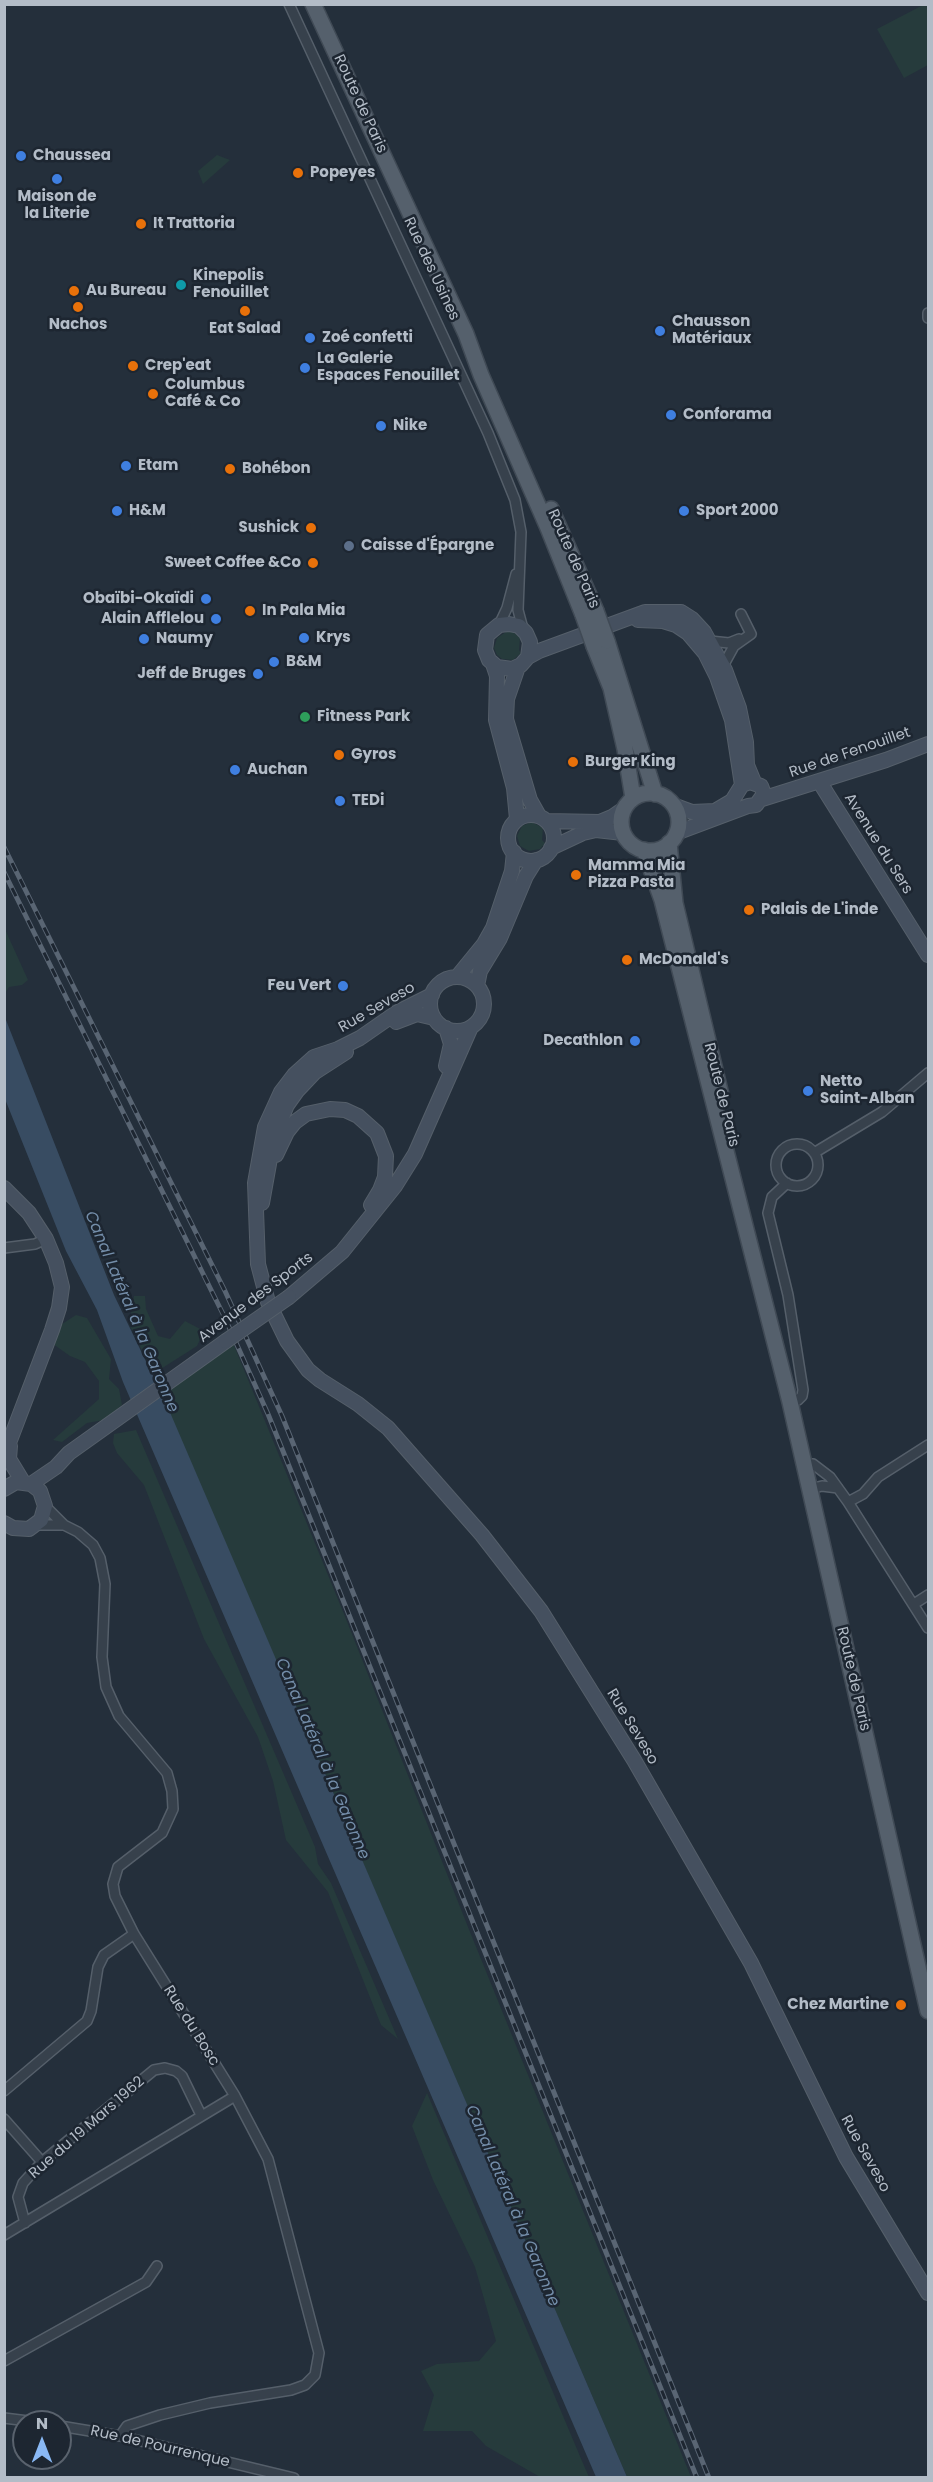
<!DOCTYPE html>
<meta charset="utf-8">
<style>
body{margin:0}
#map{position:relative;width:933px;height:2482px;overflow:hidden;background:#242f3b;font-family:Poppins,sans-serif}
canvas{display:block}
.frame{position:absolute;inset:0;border:6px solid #b3bcc7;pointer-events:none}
.north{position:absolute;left:12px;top:2410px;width:60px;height:60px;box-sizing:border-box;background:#1d2631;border:2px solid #59626d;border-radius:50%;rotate:0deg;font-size:16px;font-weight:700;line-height:24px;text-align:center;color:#b3bcc7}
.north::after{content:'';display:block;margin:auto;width:21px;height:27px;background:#8ab9f5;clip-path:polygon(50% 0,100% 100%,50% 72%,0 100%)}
</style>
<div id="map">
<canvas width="933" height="2482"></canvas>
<div class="frame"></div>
<div class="north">N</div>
</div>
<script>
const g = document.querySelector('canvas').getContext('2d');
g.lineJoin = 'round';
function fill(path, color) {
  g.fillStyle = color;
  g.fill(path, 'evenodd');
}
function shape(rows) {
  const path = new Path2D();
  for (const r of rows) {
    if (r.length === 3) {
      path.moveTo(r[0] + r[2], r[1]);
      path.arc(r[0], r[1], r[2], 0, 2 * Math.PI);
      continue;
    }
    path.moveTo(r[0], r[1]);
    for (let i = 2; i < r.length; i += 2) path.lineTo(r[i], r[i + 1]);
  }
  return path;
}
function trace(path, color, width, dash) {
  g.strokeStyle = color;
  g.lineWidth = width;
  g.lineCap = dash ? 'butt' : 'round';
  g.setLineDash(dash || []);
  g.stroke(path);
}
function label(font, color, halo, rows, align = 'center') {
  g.font = font + ' Poppins,sans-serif';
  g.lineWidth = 5;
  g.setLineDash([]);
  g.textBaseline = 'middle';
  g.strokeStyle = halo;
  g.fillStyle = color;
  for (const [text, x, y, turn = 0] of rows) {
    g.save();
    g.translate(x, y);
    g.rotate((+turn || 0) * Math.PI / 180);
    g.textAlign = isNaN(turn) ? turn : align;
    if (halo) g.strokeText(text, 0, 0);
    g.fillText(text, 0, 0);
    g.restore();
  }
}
const green = shape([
 [925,4,928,5,928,65,904,78,877,29],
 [217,155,230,160,203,184,198,171],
 [506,632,513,632,520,638,519,650,521,653,513,660,502,659,497,655,494,648,497,638],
 [532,822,543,828,542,840,545,843,540,849,529,851,520,846,517,836,522,826],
 [4,927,28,980,22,985,9,987,6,992],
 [134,1296,145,1296,146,1309,158,1336,170,1339,185,1321,204,1331,197,1346,156,1372,149,1365,129,1324],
 [76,1315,87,1318,111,1359,109,1379,119,1389,122,1405,104,1420,87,1423,62,1442,53,1440,99,1399,99,1381,85,1362,70,1356,53,1344,59,1326],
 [231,1338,346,1619,468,1927,691,2477,627,2477,159,1389],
 [136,1430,315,1847,318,1864,331,1883,398,2039,381,2025,328,1892,286,1840,273,1781,258,1737,204,1639,144,1485,117,1453,113,1443,114,1434],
 [427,2093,582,2461,589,2477,540,2477,486,2446,472,2431,423,2431,434,2395,421,2371,437,2364,479,2361,496,2341,475,2267,433,2180,412,2126]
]);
const water = shape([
 [4,1015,114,1295,166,1403,627,2477,596,2477,123,1382,97,1310,66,1251,5,1099]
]);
const street = shape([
 [289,4,488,433,515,500,521,532,518,610,523,629],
 [928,313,928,318],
 [499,625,507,608,516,574],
 [710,641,729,643,739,639],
 [723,666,734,646,751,634,741,614],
 [797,1165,21],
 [814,1153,882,1112,928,1073],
 [787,1183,772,1197,768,1213,788,1295,803,1390,802,1396,798,1400,790,1402],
 [4,1248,35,1244,46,1239],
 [805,1465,813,1464,830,1477,848,1502,928,1628],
 [810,1489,822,1486,838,1488],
 [848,1502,863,1494,878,1477,928,1445],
 [45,1506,64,1525,78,1532,93,1545,100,1558,105,1584,102,1657,106,1687,119,1716,167,1773,172,1791,173,1809,162,1833,118,1867,113,1884,115,1896,134,1934,235,2096,268,2159,319,2353,315,2375,305,2385,291,2390,210,2403,160,2415,127,2426,120,2436],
 [35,1525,64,1525],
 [914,1604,928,1595],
 [4,2091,87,2021,91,2011,98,1967,104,1955,134,1934],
 [4,2119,42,2162],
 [25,2223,18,2197,23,2183,42,2162,154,2070,165,2068,176,2071,182,2076,201,2115],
 [4,2235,235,2096],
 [4,2361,146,2282,157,2266],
 [4,2418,36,2422],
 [60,2426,120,2436,294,2478]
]);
const secondary = shape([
 [638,620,663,621,676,625,688,633,705,653,717,677,732,720,742,785],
 [528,657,530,642,526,633,519,626,509,624,499,625,487,635,485,650,489,660,497,667,512,669,521,665,528,657,539,651,645,612,681,612,692,619,704,632,725,670,739,708,746,742,747,765,754,782],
 [493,664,497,676,496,720,514,788,517,819],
 [518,667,507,699,506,719,530,800,539,816],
 [819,781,928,955],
 [762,799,886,760,928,744],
 [673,805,692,812,715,811,732,801,742,785,750,782,761,786,764,794,756,805,748,806,676,833],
 [531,838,23],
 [547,821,600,822,612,817,625,808],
 [551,848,583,833,596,830,623,833],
 [457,977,484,944,493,928,512,871,514,852],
 [457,1004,27],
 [477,986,480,971,500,938,526,876,536,860],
 [432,995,396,1013,360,1038,338,1049,314,1057,294,1075,281,1092,265,1127,255,1183,258,1264,268,1302,287,1341,308,1370,320,1380,358,1404,388,1428,482,1535,541,1611,634,1760,751,1963,846,2157,928,2293],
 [396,1022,417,1014,434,1018],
 [446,1028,451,1044,446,1066],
 [276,1155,287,1132,295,1122,306,1114,330,1109,345,1110,358,1116,377,1133,386,1156,385,1177,380,1190,371,1205],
 [4,1188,29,1213,46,1239,56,1263,62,1287,59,1308,52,1330,4,1456],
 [262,1203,274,1136,287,1105,297,1091,315,1072,346,1052],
 [289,1297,342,1252,395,1186,415,1154,471,1027],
 [10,1446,9,1459,23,1482],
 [31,1484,56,1467,69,1453,226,1341],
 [4,1489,16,1482,31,1484,40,1491,45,1506,41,1520,29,1529,13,1528,4,1523]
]);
const primary = shape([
 [313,4,466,334,481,375,548,528,583,615],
 [551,509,596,611],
 [607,641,655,794],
 [594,646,611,688,625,749,633,798],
 [650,822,29],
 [669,843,675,903,721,1095],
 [644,850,662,900,790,1402,928,2011]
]);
const rail = shape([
 [4,847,225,1291,282,1416,709,2478],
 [4,872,224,1316,268,1414,697,2478]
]);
const secondaryBridge = shape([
 [226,1341,289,1297]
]);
const primaryBridge = shape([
 [596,611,607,641],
 [583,615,594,646]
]);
const markers = [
 [21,156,6,"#3f7fe0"],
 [298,173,6,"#e8710a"],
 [57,179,6,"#3f7fe0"],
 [141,224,6,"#e8710a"],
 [181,285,6,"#0f9aa8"],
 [74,291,6,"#e8710a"],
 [78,307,6,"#e8710a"],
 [245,311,6,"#e8710a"],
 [660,331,6,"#3f7fe0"],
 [310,338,6,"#3f7fe0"],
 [133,366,6,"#e8710a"],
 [305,368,6,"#3f7fe0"],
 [153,394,6,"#e8710a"],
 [671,415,6,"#3f7fe0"],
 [381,426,6,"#3f7fe0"],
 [126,466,6,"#3f7fe0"],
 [230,469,6,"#e8710a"],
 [117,511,6,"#3f7fe0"],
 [684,511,6,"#3f7fe0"],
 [311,528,6,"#e8710a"],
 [349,546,6,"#5c6f8a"],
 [313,563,6,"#e8710a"],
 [206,599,6,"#3f7fe0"],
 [250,611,6,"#e8710a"],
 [216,619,6,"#3f7fe0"],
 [304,638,6,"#3f7fe0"],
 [144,639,6,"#3f7fe0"],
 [274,662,6,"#3f7fe0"],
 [258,674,6,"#3f7fe0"],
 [305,717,6,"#2e9e5b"],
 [339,755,6,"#e8710a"],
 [573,762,6,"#e8710a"],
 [235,770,6,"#3f7fe0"],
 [340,801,6,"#3f7fe0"],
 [576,875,6,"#e8710a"],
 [749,910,6,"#e8710a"],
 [627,960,6,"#e8710a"],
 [343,986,6,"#3f7fe0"],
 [635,1041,6,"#3f7fe0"],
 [808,1091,6,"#3f7fe0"],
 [901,2005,6,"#e8710a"]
];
const streetNames = [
 ["Route de Paris",360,104,65],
 ["Rue des Usines",431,269,65],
 ["Route de Paris",573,559,66],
 ["Rue de Fenouillet",850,753,-19],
 ["Avenue du Sers",878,844,58],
 ["Rue Seveso",377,1008,-30],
 ["Route de Paris",721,1095,76],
 ["Avenue des Sports",256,1298,-37],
 ["Route de Paris",853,1679,77],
 ["Rue Seveso",632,1727,59],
 ["Rue du Bosc",191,2026,58],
 ["Rue du 19 Mars 1962",87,2128,-41],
 ["Rue Seveso",865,2154,61],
 ["Rue de Pourrenque",160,2447,13]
];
const poiNames = [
 ["Chaussea",33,156],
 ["Popeyes",310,173],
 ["Maison de",57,197,"center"],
 ["la Literie",57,214,"center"],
 ["It Trattoria",153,224],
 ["Kinepolis",193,276],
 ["Fenouillet",193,293],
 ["Au Bureau",86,291],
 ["Chausson",672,322],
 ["Matériaux",672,339],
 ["Nachos",78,325,"center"],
 ["Eat Salad",245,329,"center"],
 ["Zoé confetti",322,338],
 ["La Galerie",317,359],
 ["Espaces Fenouillet",317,376],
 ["Crep'eat",145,366],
 ["Columbus",165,385],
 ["Café & Co",165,402],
 ["Conforama",683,415],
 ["Nike",393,426],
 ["Etam",138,466],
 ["Bohébon",242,469],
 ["H&M",129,511],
 ["Sport 2000",696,511],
 ["Sushick",299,528,"right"],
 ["Caisse d'Épargne",361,546],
 ["Sweet Coffee &Co",301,563,"right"],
 ["Obaïbi-Okaïdi",194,599,"right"],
 ["In Pala Mia",262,611],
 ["Alain Afflelou",204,619,"right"],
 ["Krys",316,638],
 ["Naumy",156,639],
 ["B&M",286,662],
 ["Jeff de Bruges",246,674,"right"],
 ["Fitness Park",317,717],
 ["Gyros",351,755],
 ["Burger King",585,762],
 ["Auchan",247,770],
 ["TEDi",352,801],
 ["Mamma Mia",588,866],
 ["Pizza Pasta",588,883],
 ["Palais de L'inde",761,910],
 ["McDonald's",639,960],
 ["Feu Vert",331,986,"right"],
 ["Decathlon",623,1041,"right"],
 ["Netto",820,1082],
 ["Saint-Alban",820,1099],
 ["Chez Martine",889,2005,"right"]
];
const waterNames = [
 ["Canal Latéral à la Garonne",131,1312,67],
 ["Canal Latéral à la Garonne",322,1759,67],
 ["Canal Latéral à la Garonne",512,2206,67]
];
fill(green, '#263b3c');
fill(water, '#384c62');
trace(street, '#555f6a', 12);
trace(secondary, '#555f6a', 16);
trace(primary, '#404a55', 18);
trace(street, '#37414c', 9);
trace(secondary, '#45505f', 14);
trace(primary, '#55606c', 15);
trace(rail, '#596573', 5);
trace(rail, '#1d2631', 3, [9]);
trace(secondaryBridge, '#555f6a', 16, []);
trace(primaryBridge, '#404a55', 18, []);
trace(secondaryBridge, '#45505f', 14);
trace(primaryBridge, '#55606c', 15);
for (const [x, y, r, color] of markers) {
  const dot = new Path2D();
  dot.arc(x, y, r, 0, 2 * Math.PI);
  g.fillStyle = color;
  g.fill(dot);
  trace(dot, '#1d2631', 2);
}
label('15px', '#b3bcc7', '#1d2631', streetNames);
label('bold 15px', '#b3bcc7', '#1d2631', poiNames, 'left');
label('italic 16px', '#748eaa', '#1d2631', waterNames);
</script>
